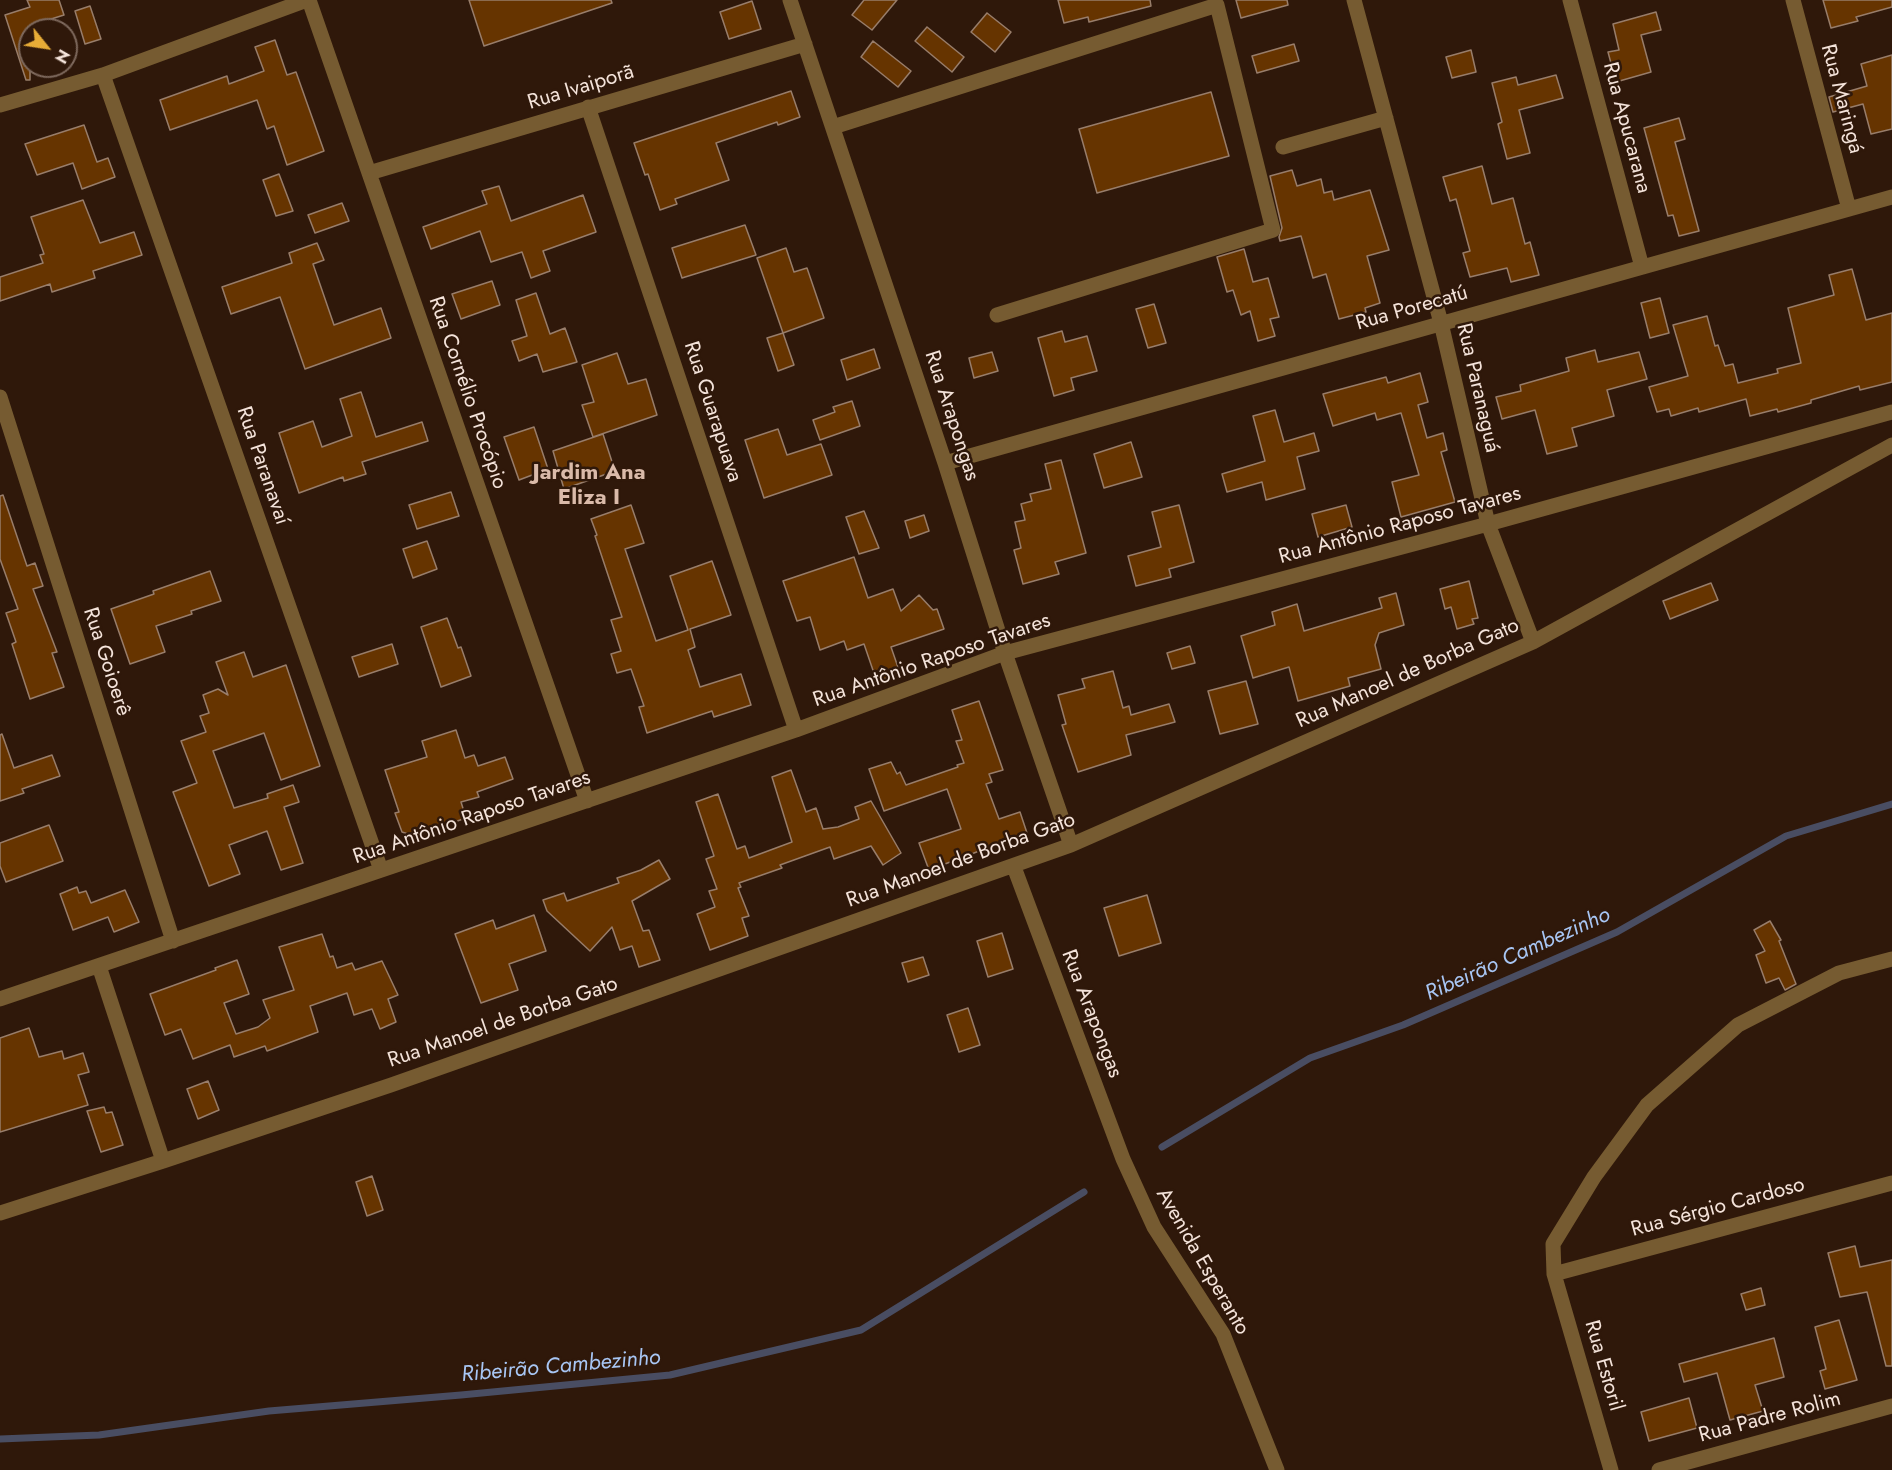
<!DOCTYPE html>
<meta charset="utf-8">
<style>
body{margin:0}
#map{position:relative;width:1892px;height:1470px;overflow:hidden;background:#2f180a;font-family:Jost,sans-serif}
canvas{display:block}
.north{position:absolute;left:18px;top:18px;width:60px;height:60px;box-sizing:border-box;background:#2f180a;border:2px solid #7e695d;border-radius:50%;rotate:120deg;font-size:16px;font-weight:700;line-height:24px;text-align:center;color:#f4e3da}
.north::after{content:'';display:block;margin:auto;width:21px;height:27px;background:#e7ac37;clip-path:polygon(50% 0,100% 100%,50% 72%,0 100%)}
</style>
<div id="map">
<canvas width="1892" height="1470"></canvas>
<div class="north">N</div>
</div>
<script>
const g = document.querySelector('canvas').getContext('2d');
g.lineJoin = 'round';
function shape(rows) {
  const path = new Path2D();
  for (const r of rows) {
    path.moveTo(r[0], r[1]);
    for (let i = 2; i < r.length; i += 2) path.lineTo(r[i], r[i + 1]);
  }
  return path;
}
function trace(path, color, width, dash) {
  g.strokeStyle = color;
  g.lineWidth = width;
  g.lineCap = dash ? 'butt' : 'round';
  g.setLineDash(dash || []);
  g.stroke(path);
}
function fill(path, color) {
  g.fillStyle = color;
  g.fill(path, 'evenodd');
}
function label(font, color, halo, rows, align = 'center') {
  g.font = font + ' Jost,sans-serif';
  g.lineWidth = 5;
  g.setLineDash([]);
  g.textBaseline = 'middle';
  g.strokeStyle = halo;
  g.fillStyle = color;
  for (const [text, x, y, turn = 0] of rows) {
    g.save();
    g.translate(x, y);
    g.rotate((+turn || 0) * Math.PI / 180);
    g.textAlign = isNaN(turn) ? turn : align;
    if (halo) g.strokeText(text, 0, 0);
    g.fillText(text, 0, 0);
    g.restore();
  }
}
const stream = shape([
 [1162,1147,1310,1058,1403,1025,1617,932,1786,836,1892,804],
 [0,1439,99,1435,269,1411,461,1395,670,1375,861,1330,1084,1192]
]);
const building = shape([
 [27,0,59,0,64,15,35,24,37,30,30,30,30,80,26,80,5,15,30,7,27,0],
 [469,0,611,0,612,3,484,46,469,0],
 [864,0,897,0,872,30,852,15,864,0],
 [1058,0,1150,0,1151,6,1089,22,1088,17,1064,23,1058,0],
 [1236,0,1287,0,1288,5,1241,18,1236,0],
 [1823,0,1892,0,1892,7,1856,17,1858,21,1831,28,1823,0],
 [752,1,761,29,729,39,720,12,752,1],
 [90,6,101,39,85,44,75,11,90,6],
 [1656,12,1661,30,1641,35,1651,72,1616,82,1608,52,1619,50,1613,24,1656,12],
 [987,13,1011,32,995,52,971,32,987,13],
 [927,27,964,57,952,72,915,41,927,27],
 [275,40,287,75,296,72,324,151,287,165,274,126,267,129,257,100,170,130,160,100,227,76,229,84,264,71,255,47,275,40],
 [873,41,911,71,898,87,861,57,873,41],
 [1294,44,1299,61,1257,73,1252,56,1294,44],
 [1471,50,1476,72,1452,78,1446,57,1471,50],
 [1892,55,1892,129,1871,134,1863,104,1833,112,1829,97,1867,86,1861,64,1892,55],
 [1556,75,1563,98,1519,110,1530,153,1507,159,1498,124,1502,122,1492,83,1516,77,1518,85,1556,75],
 [791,91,800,117,778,125,777,122,716,143,729,180,675,199,677,204,660,210,648,174,645,175,634,143,791,91],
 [1211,92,1229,156,1097,193,1079,129,1211,92],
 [1679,118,1685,139,1675,142,1699,231,1679,236,1673,215,1668,216,1644,128,1679,118],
 [84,125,97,162,108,158,115,177,82,189,73,163,37,175,25,144,84,125],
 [1482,166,1492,204,1513,198,1525,244,1530,242,1539,275,1511,282,1507,268,1470,277,1463,253,1470,251,1456,199,1450,201,1443,177,1482,166],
 [1292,170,1297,186,1321,179,1324,193,1332,191,1334,200,1370,190,1389,250,1367,256,1380,303,1365,308,1366,312,1339,319,1326,274,1313,278,1301,236,1280,241,1279,237,1282,228,1270,176,1292,170],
 [279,174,293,211,276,216,263,180,279,174],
 [499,186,511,221,583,195,596,232,543,251,550,271,531,278,522,252,491,262,480,231,431,249,423,227,487,204,482,191,499,186],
 [83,200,100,243,134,232,142,255,93,271,95,278,52,292,50,284,0,301,0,277,43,263,40,255,44,254,31,217,83,200],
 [342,203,349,221,315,233,308,215,342,203],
 [745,225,756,255,682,278,672,248,745,225],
 [317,243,324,260,313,264,334,325,381,308,391,338,305,369,280,297,231,314,222,287,292,263,289,253,317,243],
 [786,248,794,272,807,268,824,318,783,333,757,258,786,248],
 [1244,249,1253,282,1268,278,1279,317,1270,319,1275,336,1258,341,1250,311,1241,315,1233,290,1227,292,1217,257,1244,249],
 [1852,269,1866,320,1892,313,1892,382,1860,390,1859,386,1811,400,1811,403,1778,412,1777,409,1750,416,1746,399,1699,412,1698,408,1671,416,1669,409,1657,412,1649,387,1688,376,1673,325,1707,316,1715,346,1718,345,1725,366,1733,364,1738,383,1778,373,1777,369,1801,363,1788,308,1834,295,1829,275,1852,269],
 [492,281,500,305,461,319,452,294,492,281],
 [536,293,550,334,565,328,577,362,543,372,537,354,519,361,512,341,527,336,516,300,536,293],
 [1660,298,1669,333,1650,338,1641,303,1660,298],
 [1154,304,1166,343,1148,348,1136,309,1154,304],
 [1062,331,1065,342,1087,336,1097,371,1071,378,1074,390,1054,396,1038,338,1062,331],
 [783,333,794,365,778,371,767,338,783,333],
 [874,349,880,368,847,380,841,360,874,349],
 [1595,350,1598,362,1639,352,1647,379,1607,390,1614,416,1572,428,1577,446,1547,454,1535,410,1502,419,1496,397,1521,391,1520,385,1569,371,1566,358,1595,350],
 [992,352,998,371,974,378,969,358,992,352],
 [617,353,628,384,646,379,657,415,593,437,582,405,594,402,582,365,617,353],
 [1420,373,1428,402,1418,405,1427,438,1443,433,1447,450,1441,452,1455,502,1401,517,1392,482,1419,475,1401,413,1377,420,1375,413,1333,426,1323,394,1386,377,1388,383,1420,373],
 [361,392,376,437,422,422,428,441,362,462,366,474,344,481,343,477,299,493,279,433,313,421,322,447,352,436,340,399,361,392],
 [852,401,860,426,820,440,813,420,835,412,833,407,852,401],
 [1275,410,1284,442,1314,433,1319,451,1297,457,1305,489,1266,500,1262,482,1227,492,1222,474,1265,461,1253,416,1275,410],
 [534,427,548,469,519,480,504,437,534,427],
 [778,429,787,455,821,444,832,475,764,498,745,440,778,429],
 [603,434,615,471,564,489,553,451,603,434],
 [1131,442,1142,477,1104,488,1094,454,1131,442],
 [1061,460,1086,553,1055,562,1059,574,1023,584,1014,550,1021,548,1015,522,1025,520,1021,504,1032,501,1030,494,1051,489,1045,464,1061,460],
 [451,492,459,516,417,529,409,505,451,492],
 [3,495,27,566,35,563,43,586,33,589,57,652,52,653,64,687,30,699,12,644,16,642,6,613,18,609,0,559,0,496,3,495],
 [631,505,644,543,625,549,656,641,688,630,670,576,712,561,731,615,690,629,695,647,688,650,700,687,741,674,751,705,714,717,712,711,647,733,639,707,644,706,631,669,617,673,611,654,621,651,611,620,622,617,595,536,597,535,591,519,631,505],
 [1179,505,1194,562,1169,569,1171,577,1136,586,1128,556,1161,547,1152,512,1179,505],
 [1346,505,1352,527,1318,537,1312,514,1346,505],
 [864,511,879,548,859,554,846,517,864,511],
 [924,515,929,531,910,538,905,521,924,515],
 [427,541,437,569,413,578,403,549,427,541],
 [854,557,868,598,893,589,901,611,919,595,933,610,937,609,944,629,891,647,900,673,877,682,864,644,847,650,844,641,820,650,810,617,797,621,783,581,854,557],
 [210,571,221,601,191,611,192,614,156,626,165,652,130,664,111,609,154,594,153,591,210,571],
 [1469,581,1478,618,1472,619,1474,624,1457,629,1451,607,1445,609,1440,589,1469,581],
 [1711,583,1718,600,1670,619,1663,601,1711,583],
 [1396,593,1404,625,1379,633,1375,645,1381,669,1348,678,1350,686,1298,701,1289,667,1253,678,1241,636,1275,625,1272,612,1297,604,1304,631,1382,608,1379,598,1396,593],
 [447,618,458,648,461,647,471,676,441,687,421,627,447,618],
 [392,644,398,664,359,677,352,657,392,644],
 [1190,646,1195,663,1172,669,1167,653,1190,646],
 [244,652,253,677,286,665,320,766,281,780,264,733,213,751,234,808,268,798,267,794,293,785,299,802,284,807,303,863,281,870,267,831,229,845,240,874,209,886,173,792,197,783,181,741,206,732,200,716,209,713,203,695,218,689,228,695,216,662,244,652],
 [1113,671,1123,708,1129,706,1131,715,1169,704,1175,722,1126,735,1131,755,1078,772,1062,725,1066,724,1058,695,1085,688,1082,679,1113,671],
 [1246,681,1258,724,1220,734,1208,691,1246,681],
 [979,701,1003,770,989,774,992,782,986,784,999,819,1020,812,1027,833,929,870,919,843,961,829,947,789,884,811,869,769,891,762,897,774,900,772,906,785,958,767,957,765,964,763,956,741,962,740,952,710,979,701],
 [456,730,465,758,474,755,478,766,505,757,513,779,477,792,479,797,461,802,466,818,414,836,402,832,395,813,399,812,385,770,427,757,422,741,456,730],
 [2,734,14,768,52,755,60,776,22,789,24,793,0,801,0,735,2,734],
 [791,770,806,812,816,808,823,829,838,827,859,819,855,807,871,801,901,853,883,865,871,846,834,859,830,847,780,865,782,868,739,883,741,887,738,888,749,916,742,918,748,936,710,950,697,914,715,907,709,891,717,889,706,859,714,856,696,802,718,794,737,849,745,846,749,858,792,842,772,777,791,770],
 [49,825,63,861,6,882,0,866,0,843,49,825],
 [659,860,670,879,632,901,643,931,649,930,660,960,639,967,632,946,620,950,612,927,590,951,547,911,543,900,564,893,567,901,619,883,617,878,641,870,659,860],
 [77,887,79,893,86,891,91,903,125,890,139,922,114,932,108,917,73,930,60,894,77,887],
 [1147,895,1161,943,1119,956,1104,908,1147,895],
 [534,915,546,951,509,964,518,990,481,1003,455,934,493,920,496,929,534,915],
 [1770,921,1781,940,1779,941,1796,984,1785,990,1779,978,1766,983,1756,955,1765,951,1754,930,1770,921],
 [1002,933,1013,969,988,977,977,941,1002,933],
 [322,934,330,957,333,956,337,968,352,963,355,970,382,961,398,995,388,999,396,1022,380,1029,372,1009,354,1015,347,993,310,1006,318,1032,267,1051,265,1046,234,1057,230,1045,193,1059,181,1029,165,1035,150,994,216,970,215,968,237,960,249,994,224,1003,236,1034,258,1027,270,1018,263,1000,294,990,279,947,322,934],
 [923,957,929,975,908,982,902,963,923,957],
 [968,1008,980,1045,959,1052,947,1015,968,1008],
 [29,1028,39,1057,62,1051,64,1059,83,1053,89,1072,78,1075,88,1105,0,1132,0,1038,29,1028],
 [208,1081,219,1110,198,1119,187,1089,208,1081],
 [104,1107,106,1113,112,1112,123,1145,101,1152,87,1111,104,1107],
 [372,1176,383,1210,367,1216,356,1182,372,1176],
 [1855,1246,1860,1267,1892,1260,1892,1366,1886,1366,1867,1292,1840,1297,1828,1253,1855,1246],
 [1761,1288,1765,1305,1746,1310,1741,1294,1761,1288],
 [1839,1320,1857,1380,1825,1389,1820,1371,1826,1369,1815,1327,1839,1320],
 [1774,1338,1784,1377,1755,1385,1763,1411,1730,1420,1717,1373,1684,1382,1679,1364,1774,1338],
 [1689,1398,1697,1428,1649,1441,1641,1412,1689,1398]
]);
const minor = shape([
 [309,0,587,801],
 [790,0,945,463,1005,653,1071,845],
 [1354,0,1441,323,1488,524,1533,642],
 [1570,0,1642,267],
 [1793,0,1849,209],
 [103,75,381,870],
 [0,105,103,75,307,0],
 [588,107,796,730],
 [833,127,1217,5,1273,230,997,315],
 [1283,147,1386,118],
 [369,173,805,44],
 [0,397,173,941],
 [945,463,1892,197],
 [1014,867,1123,1159,1154,1227,1223,1334,1277,1470],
 [99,966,163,1161],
 [0,999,796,730,1005,653,1488,524,1892,412],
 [0,1213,163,1161,391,1085,1071,845,1533,642,1892,445],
 [1554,1274,1892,1183],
 [1611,1470,1554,1274,1553,1244,1594,1177,1647,1105,1738,1025,1839,973,1892,959],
 [1659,1470,1892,1406]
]);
const streetNames = [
 ["Rua Ivaiporã",581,88,-17],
 ["Rua Maringá",1841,99,75],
 ["Rua Apucarana",1626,128,75],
 ["Rua Porecatú",1412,309,-16],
 ["Rua Paranaguá",1477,388,77],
 ["Rua Cornélio Procópio",467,393,71],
 ["Rua Guarapuava",712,412,72],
 ["Rua Arapongas",951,416,72],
 ["Rua Paranavaí",262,466,71],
 ["Rua Antônio Raposo Tavares",1400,526,-15],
 ["Rua Antônio Raposo Tavares",932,661,-19],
 ["Rua Goioerê",106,662,72],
 ["Rua Manoel de Borba Gato",1408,674,-24],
 ["Rua Antônio Raposo Tavares",472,818,-19],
 ["Rua Manoel de Borba Gato",961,861,-20],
 ["Rua Arapongas",1091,1014,69],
 ["Rua Manoel de Borba Gato",503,1023,-19],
 ["Rua Sérgio Cardoso",1718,1208,-15],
 ["Avenida Esperanto",1202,1262,60],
 ["Rua Estoril",1603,1366,74],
 ["Rua Padre Rolim",1770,1418,-15]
];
const neighbourhoodNames = [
 ["Jardim Ana",589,474],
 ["Eliza I",589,499]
];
const waterNames = [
 ["Ribeirão Cambezinho",1518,955,-24],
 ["Ribeirão Cambezinho",561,1367,-5]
];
trace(stream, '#494d62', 7);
fill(building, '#663400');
trace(building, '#987d6a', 1.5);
trace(minor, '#765b31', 15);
label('21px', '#f4e3da', '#2f180a', streetNames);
label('bold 22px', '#dabaa9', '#2f180a', neighbourhoodNames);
label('italic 22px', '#a8c6f4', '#2f180a', waterNames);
</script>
